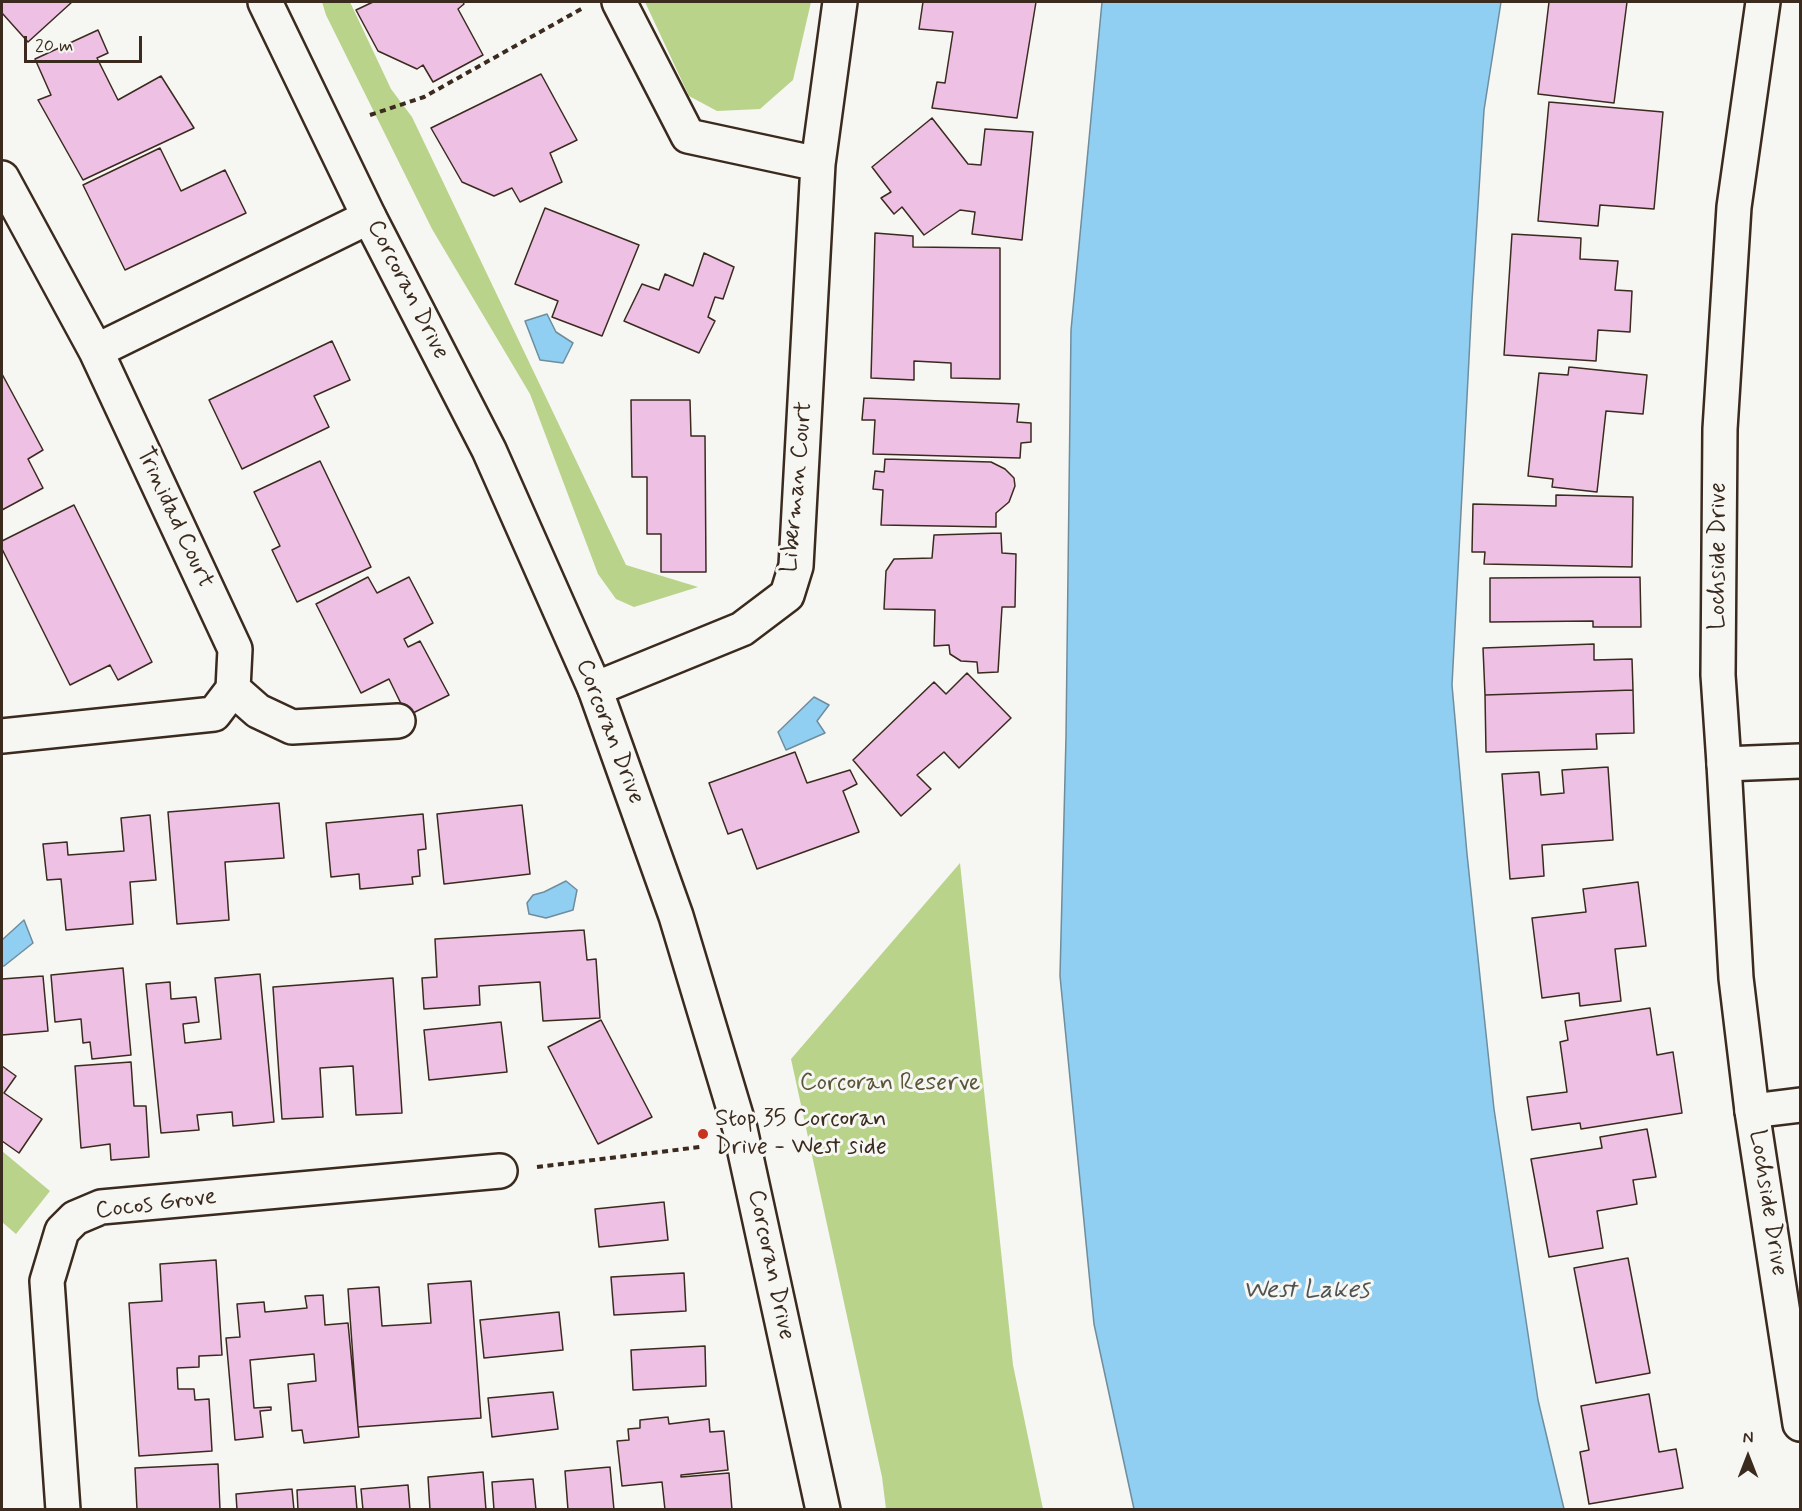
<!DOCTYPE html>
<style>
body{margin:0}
#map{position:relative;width:1802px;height:1511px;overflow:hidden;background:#f6f6f2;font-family:Mynerve,sans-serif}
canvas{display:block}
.frame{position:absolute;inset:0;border:3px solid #3b2a1e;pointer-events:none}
.north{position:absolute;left:1718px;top:1427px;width:60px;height:60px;-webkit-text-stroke:4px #f6f6f2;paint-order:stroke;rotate:0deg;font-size:16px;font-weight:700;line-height:24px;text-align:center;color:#3b2a1e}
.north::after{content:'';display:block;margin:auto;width:21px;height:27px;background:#3b2a1e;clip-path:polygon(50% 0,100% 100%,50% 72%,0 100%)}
.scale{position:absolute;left:24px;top:36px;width:118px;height:27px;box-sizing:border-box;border:3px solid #3b2a1e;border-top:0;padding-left:8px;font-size:18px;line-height:21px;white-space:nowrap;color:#3b2a1e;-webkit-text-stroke:4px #f6f6f2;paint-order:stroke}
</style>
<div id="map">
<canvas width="1802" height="1511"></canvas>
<div class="frame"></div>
<div class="north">N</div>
<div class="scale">20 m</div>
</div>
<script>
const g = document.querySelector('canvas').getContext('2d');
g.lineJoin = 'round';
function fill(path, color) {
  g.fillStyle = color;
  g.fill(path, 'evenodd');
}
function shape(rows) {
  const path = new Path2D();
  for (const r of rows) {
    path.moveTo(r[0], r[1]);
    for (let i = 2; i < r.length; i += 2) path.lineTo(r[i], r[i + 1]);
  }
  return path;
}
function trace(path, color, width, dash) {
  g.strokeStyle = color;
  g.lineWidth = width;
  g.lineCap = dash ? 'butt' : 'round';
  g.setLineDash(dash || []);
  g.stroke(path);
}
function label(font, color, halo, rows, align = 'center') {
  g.font = font + ' Mynerve,sans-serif';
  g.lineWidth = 6;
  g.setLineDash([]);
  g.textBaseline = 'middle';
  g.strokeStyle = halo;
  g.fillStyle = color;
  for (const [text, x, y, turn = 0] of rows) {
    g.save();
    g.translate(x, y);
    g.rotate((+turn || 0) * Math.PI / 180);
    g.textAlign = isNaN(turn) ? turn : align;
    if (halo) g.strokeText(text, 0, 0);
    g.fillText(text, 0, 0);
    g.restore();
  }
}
const green = shape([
 [322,2,350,2,391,89,412,117,626,565,698,587,634,607,616,599,598,574,530,394,432,229,326,15],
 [645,2,811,2,793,80,760,109,717,111,689,96],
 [960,863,1013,1365,1043,1509,886,1509,882,1477,791,1059],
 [2,1151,50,1191,16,1234,2,1222]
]);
const water = shape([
 [1102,2,1501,2,1484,110,1472,301,1452,685,1467,854,1494,1109,1538,1400,1564,1509,1134,1509,1094,1324,1060,976,1066,737,1071,330,1102,2],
 [547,314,556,332,573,343,563,363,540,360,525,321,547,314],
 [814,697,829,705,817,721,825,733,786,750,778,732,814,697],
 [566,881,577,890,573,910,546,918,529,914,527,903,533,895,544,892,566,881],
 [24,920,33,943,4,966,2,966,2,940,24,920]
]);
const building = shape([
 [2,2,72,2,28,42,2,13,2,2],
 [373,2,463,2,464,4,458,9,483,55,433,82,423,65,417,69,378,51,356,10,373,2],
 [923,2,1036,2,1017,118,932,108,937,82,945,83,953,32,919,29,923,2],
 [1549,2,1627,2,1614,103,1538,94,1549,2],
 [98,30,108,53,97,58,118,100,161,76,194,128,83,180,38,100,51,95,35,59,98,30],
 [541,74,577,140,550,153,562,182,520,202,512,188,494,196,462,182,431,128,541,74],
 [1549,102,1663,112,1654,209,1600,205,1598,226,1538,221,1549,102],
 [932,118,968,164,981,165,985,129,1033,132,1022,240,972,234,975,212,960,210,924,235,902,207,894,214,881,198,891,192,872,167,932,118],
 [160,148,181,191,225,170,246,213,125,270,83,185,160,148],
 [545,208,639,245,602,336,552,317,558,301,515,284,545,208],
 [875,233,913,236,913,247,1000,248,1000,379,951,378,951,363,914,361,914,380,871,378,875,233],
 [1512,234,1581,238,1580,259,1618,261,1615,290,1632,291,1630,332,1598,330,1596,361,1504,355,1512,234],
 [704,253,734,267,723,299,715,297,708,317,715,321,699,353,624,321,642,284,659,290,665,274,693,286,704,253],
 [332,341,350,380,314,396,329,427,242,469,209,400,332,341],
 [1569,367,1647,375,1643,414,1606,411,1597,492,1552,487,1553,479,1528,476,1539,373,1568,375,1569,367],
 [2,374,43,450,28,459,43,488,2,510,2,374],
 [864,398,1019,404,1017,422,1031,423,1031,442,1021,443,1020,458,873,454,875,420,862,420,864,398],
 [631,400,690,400,691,436,705,436,706,572,661,572,661,534,647,534,647,477,632,477,631,400],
 [885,459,991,462,1005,469,1014,478,1015,486,1009,502,996,513,996,527,881,525,883,490,873,489,875,471,884,472,885,459],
 [320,461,371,567,297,602,272,550,280,546,254,492,320,461],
 [1556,495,1633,497,1632,567,1484,564,1485,552,1472,552,1473,504,1556,506,1556,495],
 [74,505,152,662,118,680,110,665,70,685,2,549,2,541,74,505],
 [1001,533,1002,553,1016,554,1015,607,1002,607,998,672,978,673,977,662,961,661,950,654,949,645,934,646,935,610,884,609,886,571,894,559,932,558,934,535,1001,533],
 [368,577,377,593,409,577,433,623,404,639,408,647,420,641,449,695,407,716,389,679,361,693,316,604,368,577],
 [1640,577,1641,627,1593,627,1593,621,1490,622,1490,578,1640,577],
 [1594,644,1594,660,1632,659,1633,690,1485,695,1483,648,1594,644],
 [967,673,1011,718,959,768,944,752,917,775,931,789,901,816,853,760,934,682,946,694,967,673],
 [1633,690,1634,733,1596,734,1597,749,1486,752,1485,695,1633,690],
 [795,752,807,783,850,770,857,784,843,791,859,832,757,869,742,829,728,834,709,783,795,752],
 [1608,767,1613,840,1542,845,1544,876,1510,879,1502,774,1539,772,1541,795,1564,793,1562,770,1608,767],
 [279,803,284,858,225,862,229,920,177,924,168,812,279,803],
 [522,805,530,874,444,884,437,814,522,805],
 [423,814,426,849,418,850,420,876,412,877,413,884,360,889,359,874,331,877,326,823,423,814],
 [150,815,156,880,130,882,133,924,66,930,61,879,47,880,43,844,67,842,68,855,124,851,121,818,150,815],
 [1638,882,1646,946,1615,949,1621,1001,1580,1006,1579,993,1542,998,1532,918,1586,912,1583,889,1638,882],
 [584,930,587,960,596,959,600,1018,543,1021,540,982,479,986,480,1005,424,1009,422,978,437,977,435,939,584,930],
 [123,968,131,1055,92,1059,90,1042,83,1043,81,1019,55,1022,51,975,123,968],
 [260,974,274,1122,233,1126,232,1112,197,1115,199,1130,161,1133,146,984,170,982,171,999,196,997,199,1022,183,1024,185,1043,221,1039,215,978,260,974],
 [43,976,48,1031,2,1035,2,979,43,976],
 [393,978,402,1113,356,1115,353,1066,320,1068,323,1117,282,1119,273,987,393,978],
 [1650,1008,1657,1055,1673,1052,1682,1113,1581,1129,1580,1123,1532,1130,1527,1097,1567,1092,1560,1042,1568,1040,1565,1021,1650,1008],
 [601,1020,652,1117,598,1144,548,1047,601,1020],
 [501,1022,507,1072,429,1080,424,1030,501,1022],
 [131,1062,134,1106,146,1106,149,1157,111,1160,110,1144,81,1148,75,1066,131,1062],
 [2,1066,16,1076,4,1093,42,1119,19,1153,2,1141,2,1066],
 [1647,1129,1656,1177,1633,1180,1637,1204,1597,1211,1603,1248,1549,1257,1531,1159,1602,1148,1600,1137,1647,1129],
 [664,1202,668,1240,599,1247,595,1209,664,1202],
 [1628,1258,1650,1373,1596,1383,1574,1268,1628,1258],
 [216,1260,222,1355,199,1356,199,1367,177,1368,178,1389,194,1389,195,1400,209,1399,212,1451,139,1456,129,1303,162,1301,160,1264,216,1260],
 [684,1273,686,1311,614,1315,611,1277,684,1273],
 [471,1281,481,1418,358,1427,348,1289,379,1287,382,1326,431,1323,428,1284,471,1281],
 [323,1295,325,1325,348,1323,359,1437,304,1443,302,1430,292,1431,288,1384,316,1381,314,1354,250,1360,254,1408,271,1407,271,1410,260,1411,263,1437,235,1440,226,1338,240,1337,237,1304,264,1302,265,1312,307,1308,305,1296,323,1295],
 [559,1312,563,1350,484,1358,480,1320,559,1312],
 [705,1346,706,1386,633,1390,631,1350,705,1346],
 [553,1392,558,1429,492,1437,488,1398,553,1392],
 [1649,1394,1659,1452,1676,1449,1683,1488,1589,1504,1580,1452,1589,1450,1581,1406,1649,1394],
 [668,1417,669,1424,709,1419,710,1432,724,1431,728,1470,681,1475,681,1477,729,1473,732,1510,665,1510,662,1482,622,1486,617,1441,629,1440,628,1429,640,1428,640,1420,668,1417],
 [218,1464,220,1510,137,1510,135,1468,218,1464],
 [610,1467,614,1510,568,1510,565,1471,610,1467],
 [483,1472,486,1510,430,1510,428,1477,483,1472],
 [533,1479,536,1510,494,1510,492,1482,533,1479],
 [408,1485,410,1510,363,1510,361,1489,408,1485],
 [355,1486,357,1510,298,1510,297,1490,355,1486],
 [292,1489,294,1510,237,1510,236,1494,292,1489]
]);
const path = shape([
 [370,115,424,97,583,8],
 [537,1167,700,1147]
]);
const minor = shape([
 [619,2,688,136,818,164],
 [2,178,96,351,369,217],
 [233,689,258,711,292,727,398,721],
 [595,689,742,629,787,595,796,566,818,164,840,2],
 [2,736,214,714,233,689,235,649,96,351],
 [1724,764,1800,761],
 [1752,1111,1800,1105],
 [63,1510,47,1281,62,1231,75,1218,101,1207,500,1171]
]);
const tertiary = shape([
 [265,2,369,217,489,450,595,689,676,916,740,1129,823,1510],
 [1763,2,1734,207,1720,429,1718,675,1724,764,1736,978,1752,1111,1800,1424]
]);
const markers = [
 [703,1134,6,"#c8321e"]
];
const streetNames = [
 ["Corcoran Drive",407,290,63],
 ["Liberman Court",798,487,-85],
 ["Trinidad Court",174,518,65],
 ["Lochside Drive",1719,556,-90],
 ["Corcoran Drive",609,732,69],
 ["Lochside Drive",1767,1203,81],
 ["Cocos Grove",156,1205,-7],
 ["Corcoran Drive",770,1265,78]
];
const parkNames = [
 ["Corcoran Reserve",890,1084]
];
const poiNames = [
 ["Stop 35 Corcoran",715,1120],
 ["Drive - West side",715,1148]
];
const waterNames = [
 ["West Lakes",1306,1292]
];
fill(green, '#b9d38b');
fill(water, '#90cff1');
trace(water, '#6e8d9d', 1.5);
fill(building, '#eec0e4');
trace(building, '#3b2a1e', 1.5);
trace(minor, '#3b2a1e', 38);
trace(tertiary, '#3b2a1e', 38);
trace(path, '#3b2a1e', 4, [6, 4.5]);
trace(minor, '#f6f6f2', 33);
trace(tertiary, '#f6f6f2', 33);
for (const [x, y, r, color] of markers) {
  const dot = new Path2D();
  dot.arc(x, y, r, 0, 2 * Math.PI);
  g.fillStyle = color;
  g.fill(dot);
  trace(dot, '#f6f6f2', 2);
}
label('24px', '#3b2a1e', '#f6f6f2', streetNames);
label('24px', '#5a5439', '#f6f6f2', parkNames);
label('24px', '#3b2a1e', '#f6f6f2', poiNames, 'left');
label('italic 26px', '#505353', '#f6f6f2', waterNames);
</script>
